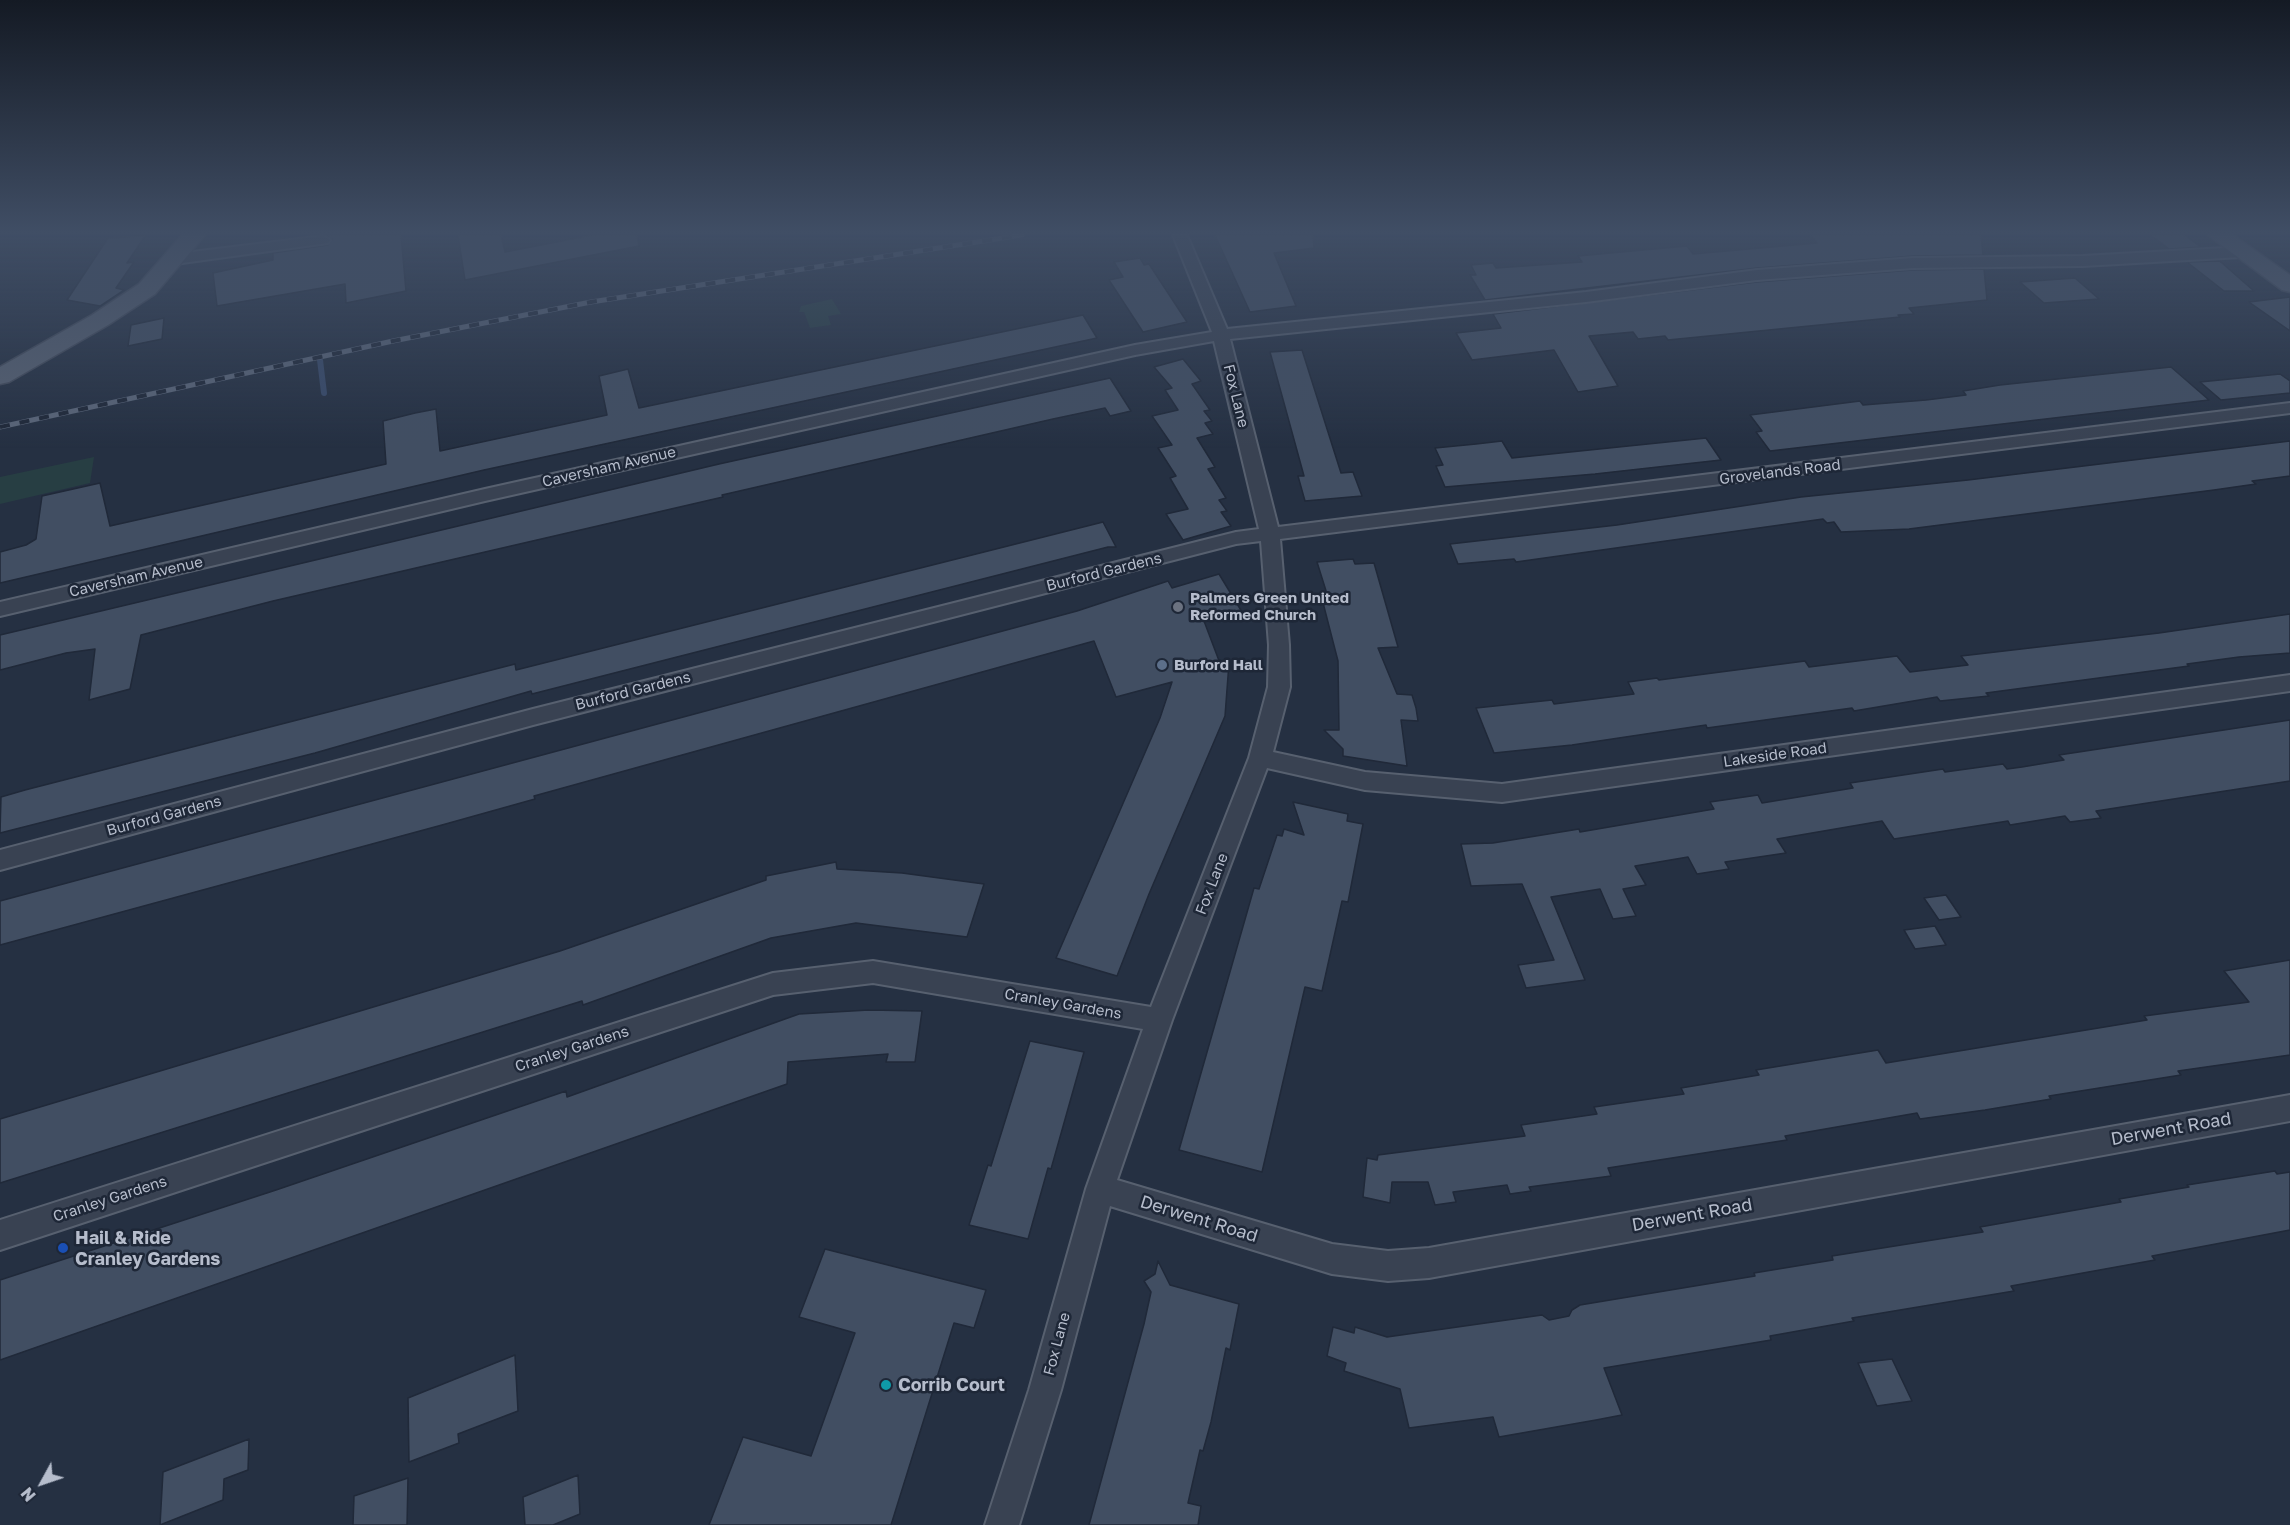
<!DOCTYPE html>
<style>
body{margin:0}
#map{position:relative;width:2290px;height:1525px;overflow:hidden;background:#253042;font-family:"Golos Text",sans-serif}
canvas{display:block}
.north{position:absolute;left:12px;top:1453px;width:60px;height:60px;-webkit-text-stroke:4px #1e2737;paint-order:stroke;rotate:230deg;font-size:16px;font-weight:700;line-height:24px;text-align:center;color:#b6bdcc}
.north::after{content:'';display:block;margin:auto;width:21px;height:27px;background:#b6bdcc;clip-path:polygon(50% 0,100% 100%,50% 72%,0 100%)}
</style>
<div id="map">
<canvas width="2290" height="1525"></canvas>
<div class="north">N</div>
</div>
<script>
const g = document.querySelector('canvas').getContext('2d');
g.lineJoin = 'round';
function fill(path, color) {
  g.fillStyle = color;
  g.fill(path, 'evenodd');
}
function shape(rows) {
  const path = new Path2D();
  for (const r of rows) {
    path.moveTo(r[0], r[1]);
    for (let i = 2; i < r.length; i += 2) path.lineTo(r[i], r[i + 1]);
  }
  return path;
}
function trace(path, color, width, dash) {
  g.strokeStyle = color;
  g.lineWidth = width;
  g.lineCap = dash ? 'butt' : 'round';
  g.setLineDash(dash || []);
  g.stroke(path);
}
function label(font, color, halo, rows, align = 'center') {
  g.font = font + ' "Golos Text",sans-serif';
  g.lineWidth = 5;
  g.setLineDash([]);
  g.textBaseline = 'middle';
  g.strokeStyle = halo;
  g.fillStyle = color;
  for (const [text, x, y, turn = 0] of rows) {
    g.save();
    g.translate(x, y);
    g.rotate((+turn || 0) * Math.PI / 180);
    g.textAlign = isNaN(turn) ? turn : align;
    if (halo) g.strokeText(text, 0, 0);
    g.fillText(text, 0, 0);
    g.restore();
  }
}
const green = shape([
 [832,299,841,314,828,316,831,325,810,328,804,312,799,312,801,306],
 [94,457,90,483,0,504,0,477]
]);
const stream = shape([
 [320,360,324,393]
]);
const building = shape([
 [326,235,401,235,406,291,346,303,345,284,217,306,213,273,273,260,273,253,328,245,332,239,326,235],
 [458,235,501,235,505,252,593,235,637,235,639,246,465,280,458,235],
 [1215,235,1313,235,1314,248,1274,253,1296,306,1250,312,1215,235],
 [1810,235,1981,235,1983,255,1913,256,1757,268,1485,300,1470,275,1476,275,1471,265,1493,263,1496,268,1582,262,1578,256,1687,246,1693,254,1817,243,1810,235],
 [2151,235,2184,235,2201,247,2169,249,2151,235],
 [145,236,127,263,134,262,116,288,124,290,100,306,67,300,108,238,145,236],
 [1140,258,1144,265,1149,264,1187,322,1143,332,1109,280,1123,277,1114,262,1140,258],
 [2219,261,2222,263,2254,291,2224,291,2187,262,2219,261],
 [1984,269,1987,300,1909,308,1914,314,1898,315,1900,317,1668,340,1665,336,1638,339,1633,332,1589,336,1618,386,1578,392,1554,350,1472,360,1456,333,1501,328,1493,314,1757,282,1913,270,1984,269],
 [2075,278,2099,299,2044,303,2020,282,2075,278],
 [2290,297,2290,331,2249,302,2290,297],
 [1083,315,1097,338,484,470,0,583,0,552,26,545,36,539,42,496,100,483,110,526,386,464,383,421,415,413,436,409,440,451,607,415,599,376,628,369,639,408,1083,315],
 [164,318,162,339,128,346,131,325,164,318],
 [1302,350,1341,473,1353,472,1362,496,1305,501,1298,476,1304,476,1270,352,1302,350],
 [1183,359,1201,381,1192,384,1210,410,1204,411,1212,421,1205,423,1213,434,1197,438,1215,467,1208,469,1226,498,1219,500,1227,511,1221,512,1231,526,1183,540,1166,514,1188,509,1170,478,1176,476,1158,448,1172,445,1152,416,1178,410,1165,390,1172,388,1154,367,1183,359],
 [2171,367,2209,400,1770,451,1756,432,1762,431,1750,415,1860,401,1863,405,1926,400,1966,395,1963,391,2000,385,2171,367],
 [2280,374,2290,381,2290,393,2221,400,2200,382,2280,374],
 [1110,378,1131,411,1110,416,1105,408,1053,419,722,495,723,497,273,601,141,635,130,689,89,700,95,649,66,653,0,670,0,635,719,464,1110,378],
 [1706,438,1721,460,1595,474,1445,487,1436,466,1443,465,1435,448,1476,444,1502,441,1512,458,1706,438],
 [2290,441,2290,476,2252,481,2256,484,2214,490,1909,529,1841,532,1834,522,1827,523,1823,519,1516,562,1514,559,1458,564,1450,544,1617,525,1801,497,1968,480,2290,441],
 [1103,522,1116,547,1108,547,532,694,531,691,315,753,0,833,1,797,25,790,515,664,516,670,1103,522],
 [1353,559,1355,564,1374,563,1398,647,1378,648,1397,694,1412,695,1416,708,1418,721,1401,720,1407,766,1343,756,1343,749,1324,730,1339,730,1338,661,1321,595,1327,594,1317,562,1353,559],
 [1219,574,1242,612,1204,621,1221,666,1229,663,1225,716,1149,894,1117,976,1056,958,1160,718,1172,682,1116,697,1094,641,534,796,535,799,442,825,0,945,0,901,1077,611,1168,581,1172,588,1219,574],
 [2290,614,2290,653,2239,657,2187,664,2189,666,1986,693,1989,696,1940,701,1937,697,1854,711,1852,708,1707,728,1706,725,1572,745,1494,753,1476,708,1552,700,1554,704,1634,694,1628,682,1657,678,1659,680,1805,661,1809,667,1897,656,1910,672,1968,665,1961,656,2159,633,2290,614],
 [2290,720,2290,781,2096,811,2101,818,2070,822,2065,816,2010,825,2008,821,1894,839,1882,821,1777,839,1786,853,1725,862,1729,869,1697,874,1688,857,1635,866,1646,885,1623,889,1636,916,1613,919,1600,889,1551,897,1585,980,1526,988,1518,965,1554,960,1522,884,1471,886,1461,844,1493,843,1579,829,1580,832,1714,809,1710,802,1758,795,1762,803,1853,788,1850,783,1943,769,1945,772,2003,764,2007,769,2022,767,2064,760,2059,755,2290,720],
 [1293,802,1348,814,1347,821,1363,824,1348,902,1342,901,1322,991,1305,987,1262,1172,1179,1150,1254,888,1259,889,1277,835,1282,836,1284,829,1304,835,1293,802],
 [836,862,837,869,902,873,984,884,967,937,856,923,771,938,583,1005,582,1001,0,1183,0,1119,560,951,766,880,766,876,836,862],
 [1946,895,1961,917,1939,920,1924,898,1946,895],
 [1935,926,1946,945,1915,949,1904,930,1935,926],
 [2290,960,2290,1055,2178,1071,2181,1075,2049,1096,2051,1099,1985,1110,1920,1119,1917,1113,1785,1136,1787,1140,1608,1168,1611,1176,1529,1187,1531,1191,1510,1194,1507,1185,1453,1192,1456,1202,1435,1205,1428,1182,1392,1182,1390,1203,1363,1197,1367,1158,1377,1160,1378,1155,1525,1136,1521,1125,1597,1114,1594,1107,1684,1094,1681,1088,1759,1075,1756,1070,1878,1050,1886,1063,2147,1020,2144,1016,2249,1002,2224,971,2290,960],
 [869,1010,922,1011,915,1062,886,1062,888,1054,788,1062,787,1084,0,1360,0,1280,276,1190,566,1091,567,1097,799,1014,869,1010],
 [1030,1041,1084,1052,1051,1169,1048,1168,1028,1239,969,1225,988,1165,991,1166,1030,1041],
 [2275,1171,2277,1174,2290,1172,2290,1230,2152,1256,2155,1260,2011,1286,2014,1291,1852,1318,1854,1321,1770,1336,1771,1340,1604,1368,1622,1415,1596,1420,1499,1437,1493,1417,1409,1428,1400,1389,1344,1371,1346,1363,1327,1356,1333,1327,1354,1333,1355,1327,1387,1337,1542,1315,1549,1320,1569,1316,1572,1310,1580,1305,1755,1276,1754,1273,1833,1260,1832,1256,1983,1232,1980,1227,2121,1202,2119,1199,2189,1187,2187,1185,2275,1171],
 [825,1249,986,1290,974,1328,954,1323,891,1525,709,1525,743,1437,811,1456,855,1333,799,1317,825,1249],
 [1158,1261,1170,1285,1239,1304,1230,1350,1226,1348,1211,1422,1203,1451,1200,1450,1188,1503,1201,1506,1198,1525,1089,1525,1144,1324,1151,1292,1144,1281,1155,1274,1158,1261],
 [515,1355,518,1411,458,1434,459,1443,409,1462,408,1398,515,1355],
 [1892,1359,1912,1401,1877,1406,1858,1363,1892,1359],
 [249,1439,248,1470,224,1479,223,1500,160,1525,163,1472,249,1439],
 [578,1475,580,1514,553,1525,525,1525,523,1497,578,1475],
 [408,1478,407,1525,353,1525,354,1496,408,1478]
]);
const street = shape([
 [1173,235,1187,235,1227,329,1586,292,1757,270,1913,258,2083,256,2242,247,2250,252,2242,257,2083,266,1913,268,1757,280,1586,302,1230,339,1278,527,2290,403,2290,413,1280,539,1289,645,1290,687,1273,752,1365,772,1502,784,2290,675,2290,691,1502,802,1365,790,1267,768,1172,1020,1117,1180,1332,1244,1388,1251,1429,1248,2290,1095,2290,1121,1429,1278,1388,1281,1332,1274,1110,1206,1061,1390,1019,1525,985,1525,1029,1390,1086,1189,1143,1029,873,983,773,995,0,1250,0,1220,773,973,873,961,1151,1007,1249,758,1268,687,1269,645,1261,541,1236,544,533,725,0,870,0,850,533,709,1236,532,1259,529,1214,341,1135,355,485,501,0,616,0,602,485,489,1135,345,1212,332,1173,235],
 [323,236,330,240,328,243,175,264,167,259,175,254,323,236]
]);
const primary = shape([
 [182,235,205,235,155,294,108,325,9,382,0,384,0,367,92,315,139,284,182,235],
 [2208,235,2233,235,2290,275,2290,292,2282,290,2208,235]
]);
const rail = shape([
 [0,427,393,341,591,302,1022,235]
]);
const markers = [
 [1178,607,6,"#6b7280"],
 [1162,665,6,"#5c6f8a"],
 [63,1248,6,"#1a4fb4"],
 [886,1385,6,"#0f9aa8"]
];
const streetNames = [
 ["Fox Lane",1236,396,76],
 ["Caversham Avenue",609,467,-13],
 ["Grovelands Road",1780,472,-7],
 ["Burford Gardens",1104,572,-14],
 ["Caversham Avenue",136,577,-13],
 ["Burford Gardens",633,691,-14],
 ["Lakeside Road",1775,755,-8],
 ["Burford Gardens",164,816,-15],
 ["Fox Lane",1212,884,-69],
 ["Cranley Gardens",1063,1004,10],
 ["Cranley Gardens",572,1049,-18],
 ["Cranley Gardens",110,1199,-18],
 ["Fox Lane",1057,1344,-75]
];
const poiNames = [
 ["Palmers Green United",1190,598],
 ["Reformed Church",1190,615],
 ["Burford Hall",1174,665]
];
const nearStreetnames = [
 ["Derwent Road",2171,1129,-10],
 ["Derwent Road",1692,1215,-10],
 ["Derwent Road",1199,1219,17]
];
const nearPoinames = [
 ["Hail & Ride",75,1238],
 ["Cranley Gardens",75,1259],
 ["Corrib Court",898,1385]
];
fill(green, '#273e43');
trace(stream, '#384a6a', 6);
fill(building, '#414e62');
trace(building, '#202939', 1.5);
trace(street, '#57606f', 4);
trace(primary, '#434b5b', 3);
fill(street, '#394252');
fill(primary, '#576172');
trace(rail, '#5b6679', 5);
trace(rail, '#1e2737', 4, [10]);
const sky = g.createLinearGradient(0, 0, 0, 448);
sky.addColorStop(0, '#141a24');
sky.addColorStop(0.52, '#404e65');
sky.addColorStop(1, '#404e6500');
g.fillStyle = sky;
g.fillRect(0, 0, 2290, 448);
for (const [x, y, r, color] of markers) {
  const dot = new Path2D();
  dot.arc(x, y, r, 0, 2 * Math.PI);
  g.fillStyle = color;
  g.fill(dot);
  trace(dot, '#1e2737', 2);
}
label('15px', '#b6bdcc', '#1e2737', streetNames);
label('bold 15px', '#b6bdcc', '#1e2737', poiNames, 'left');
label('18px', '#b6bdcc', '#1e2737', nearStreetnames);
label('bold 18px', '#b6bdcc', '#1e2737', nearPoinames, 'left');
</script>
